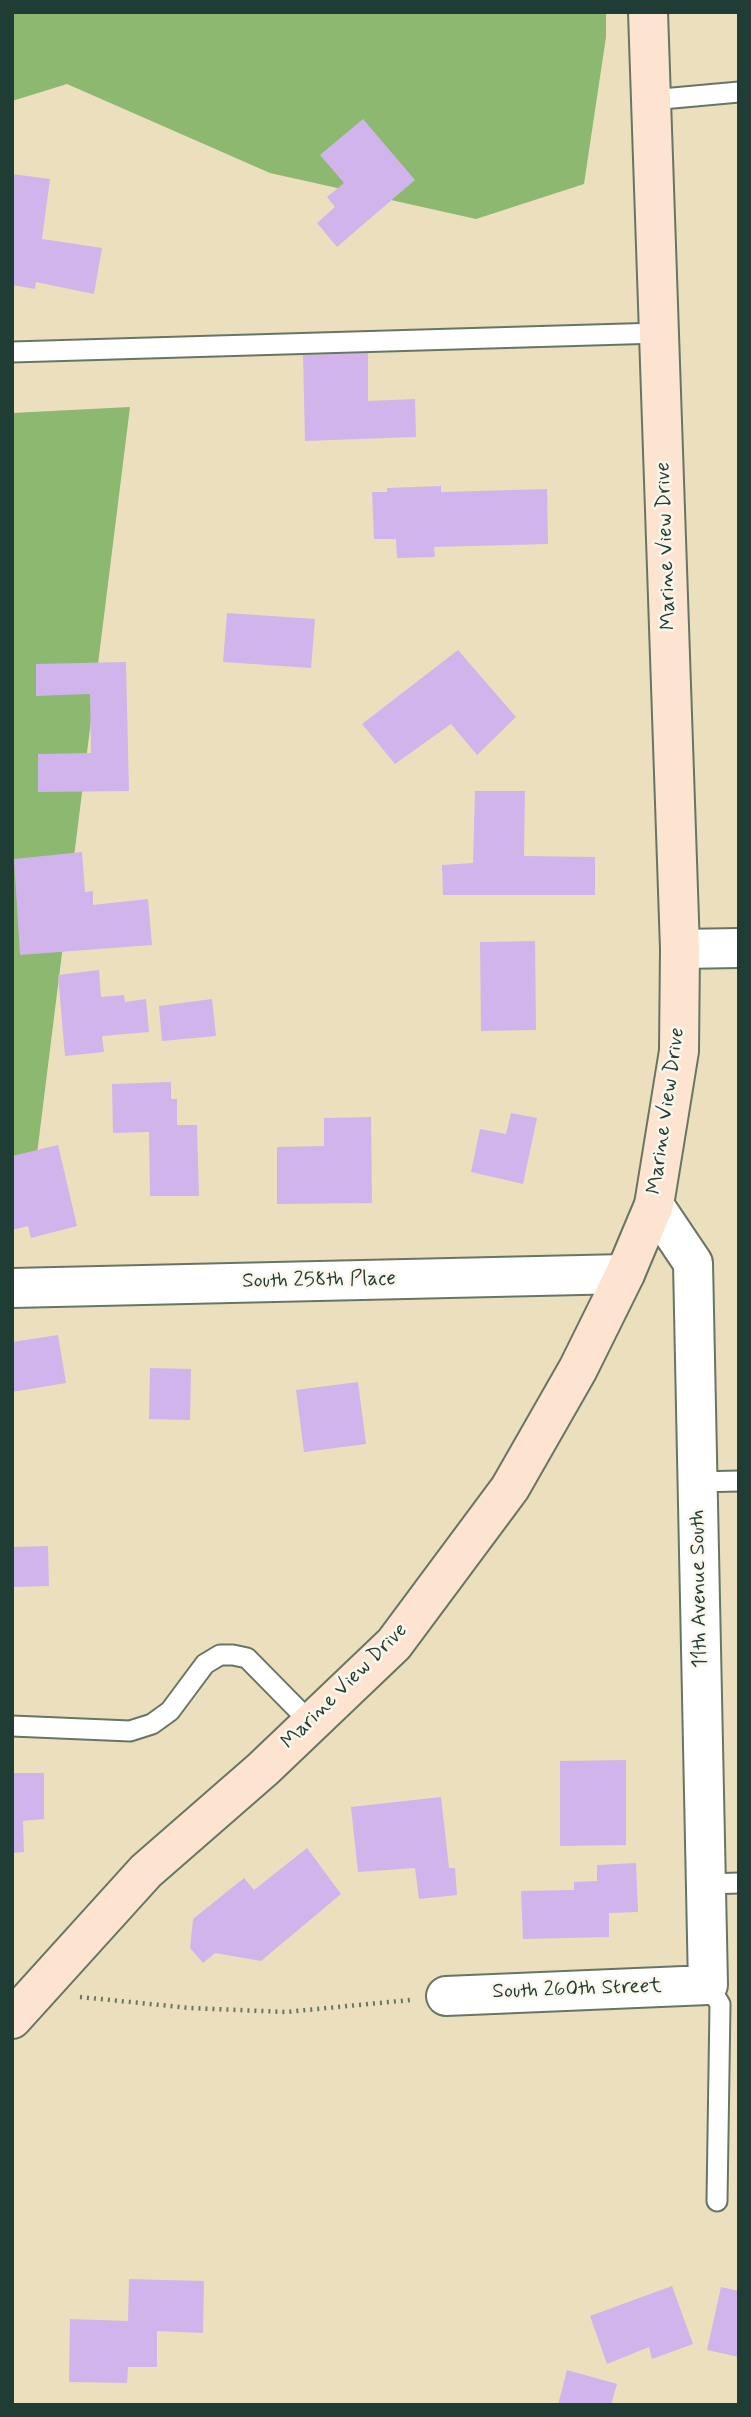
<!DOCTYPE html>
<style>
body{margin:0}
#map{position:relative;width:751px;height:2417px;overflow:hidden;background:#ecdfbd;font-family:Mynerve,sans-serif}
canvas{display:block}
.frame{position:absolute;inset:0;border:14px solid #1f3d34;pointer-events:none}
</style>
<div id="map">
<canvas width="751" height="2417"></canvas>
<div class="frame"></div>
</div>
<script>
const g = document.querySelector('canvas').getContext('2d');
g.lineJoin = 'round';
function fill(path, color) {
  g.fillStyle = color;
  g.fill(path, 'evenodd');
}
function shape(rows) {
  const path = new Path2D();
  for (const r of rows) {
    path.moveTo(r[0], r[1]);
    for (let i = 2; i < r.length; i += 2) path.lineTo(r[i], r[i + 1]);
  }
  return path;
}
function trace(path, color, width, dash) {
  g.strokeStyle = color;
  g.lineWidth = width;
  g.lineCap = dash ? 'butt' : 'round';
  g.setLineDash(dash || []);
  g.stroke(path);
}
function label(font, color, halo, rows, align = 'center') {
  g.font = font + ' Mynerve,sans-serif';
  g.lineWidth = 5;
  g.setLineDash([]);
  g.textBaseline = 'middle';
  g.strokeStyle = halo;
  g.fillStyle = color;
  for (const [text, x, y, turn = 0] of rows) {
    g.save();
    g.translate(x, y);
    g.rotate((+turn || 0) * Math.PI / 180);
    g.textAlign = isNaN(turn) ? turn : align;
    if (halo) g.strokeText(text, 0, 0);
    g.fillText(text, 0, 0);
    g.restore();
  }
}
const forest = shape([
 [12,12,606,12,606,37,584,184,476,219,270,173,67,84,12,101],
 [130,407,35,1170,12,1169,12,413]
]);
const building = shape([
 [363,119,415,180,337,247,317,223,335,207,327,197,344,183,320,155],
 [12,174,50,179,42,239,102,248,94,294,36,282,35,289,12,285],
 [368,353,368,401,415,399,416,437,305,441,303,355],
 [441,486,441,492,547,489,548,544,434,547,435,557,397,558,396,539,374,539,372,492,387,492,387,488],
 [227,613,315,619,311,668,223,662],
 [458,650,516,717,477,755,451,724,395,764,362,724],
 [126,662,129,791,38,792,38,754,91,753,90,694,36,696,36,664],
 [475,791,525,791,524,856,595,857,595,895,443,895,442,865,473,863],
 [82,852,85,892,93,891,93,905,148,899,152,945,20,955,14,859],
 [535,941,536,1030,481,1031,480,942],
 [99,970,101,997,124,995,125,1002,146,999,149,1032,102,1036,104,1052,65,1056,58,975],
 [212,999,216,1036,162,1041,159,1006],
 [171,1082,171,1099,177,1099,177,1125,197,1125,199,1196,150,1196,149,1132,113,1133,112,1084],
 [511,1113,537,1118,523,1184,471,1172,480,1129,506,1134],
 [371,1117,372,1203,277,1204,277,1147,324,1146,324,1118],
 [58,1145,77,1226,31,1238,28,1226,12,1230,12,1156],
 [58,1335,66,1383,12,1392,12,1342],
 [150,1368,191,1369,190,1420,149,1419],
 [358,1382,366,1444,304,1452,296,1390],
 [48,1546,49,1586,12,1587,12,1547],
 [626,1760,626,1845,560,1846,560,1761],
 [12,1773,44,1773,44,1819,23,1821,24,1852,12,1853],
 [441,1797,449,1868,455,1868,457,1895,419,1899,415,1868,358,1872,351,1807],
 [307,1848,341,1894,261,1961,215,1953,203,1963,190,1948,193,1919,244,1878,254,1890],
 [636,1863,638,1912,609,1913,609,1937,523,1939,521,1891,574,1890,574,1882,597,1881,597,1865],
 [129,2279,204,2281,203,2333,157,2331,157,2367,128,2367,127,2383,69,2382,70,2319,128,2321],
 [672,2286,693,2344,652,2359,649,2347,607,2364,590,2316],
 [721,2287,739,2291,739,2357,707,2350],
 [567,2370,617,2384,611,2405,558,2405]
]);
const path = shape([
 [80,1997,190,2008,286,2012,410,2000]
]);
const lane = shape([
 [651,100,739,92],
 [12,352,660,333],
 [697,1482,739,1481],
 [12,1726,130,1731,152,1724,170,1711,205,1664,220,1655,233,1655,247,1658,311,1723],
 [706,1884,739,1883],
 [708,1985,720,2004,717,2201]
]);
const street = shape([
 [680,949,739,948],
 [12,1288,625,1274],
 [446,1996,708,1985,693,1263,654,1205]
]);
const secondary = shape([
 [12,2019,146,1871,263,1769,394,1644,510,1488,578,1369,625,1274,654,1205,679,1051,680,949,648,12]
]);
const streetNames = [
 ["Marine View Drive",667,546,-92],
 ["Marine View Drive",667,1111,-82],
 ["South 258th Place",319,1281,-1],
 ["11th Avenue South",700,1589,-91],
 ["Marine View Drive",345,1687,-45],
 ["South 260th Street",577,1990,-2]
];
fill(forest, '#8cb86f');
fill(building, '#d1b4eb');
trace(lane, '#677664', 23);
trace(street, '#677664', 42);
trace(secondary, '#677664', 42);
trace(path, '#677664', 4.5, [2, 5]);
trace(lane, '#fff', 19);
trace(street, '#fff', 38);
trace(secondary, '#fde4d1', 38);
label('21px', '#1f3d34', '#fbf7ec', streetNames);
</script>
